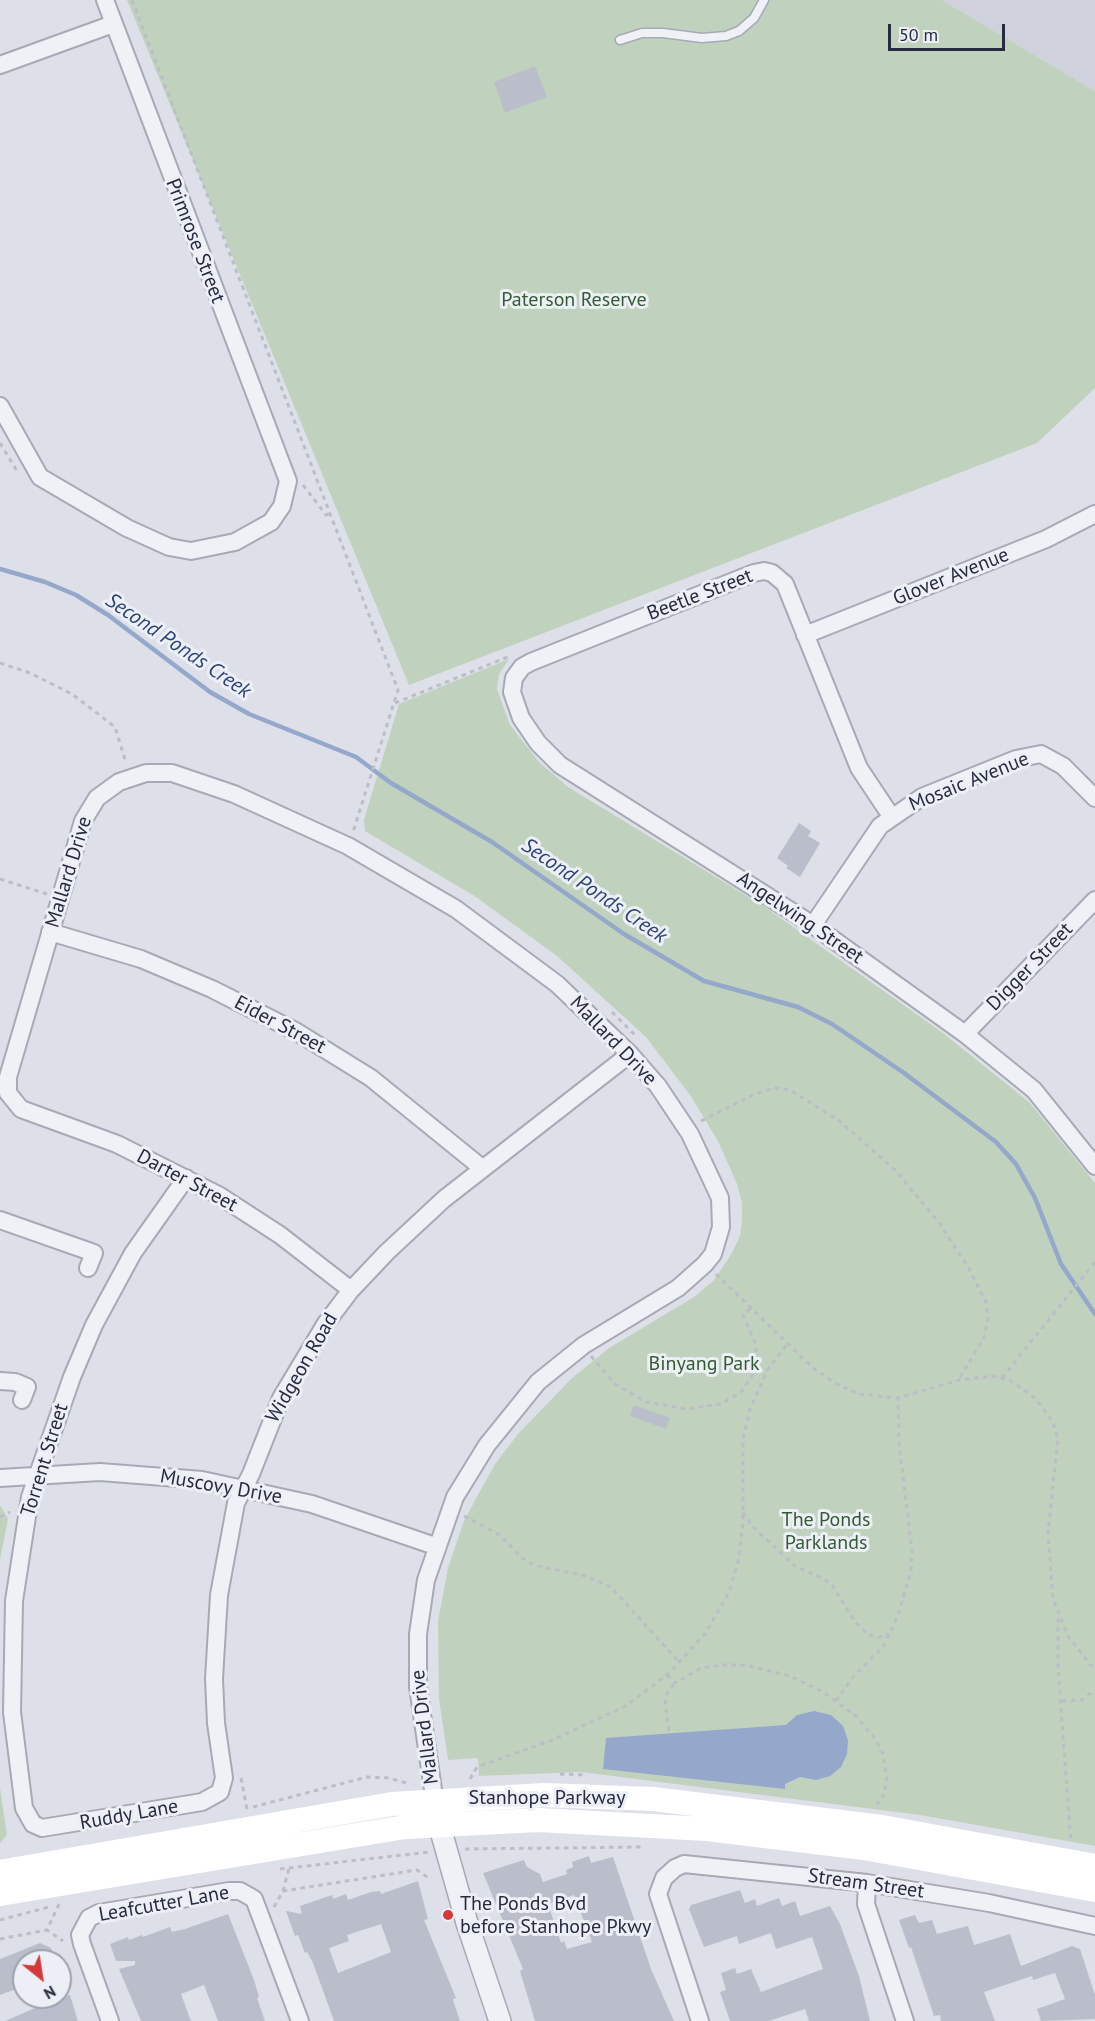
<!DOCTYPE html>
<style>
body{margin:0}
#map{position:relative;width:1095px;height:2021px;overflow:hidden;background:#dde0e8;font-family:"PT Sans",sans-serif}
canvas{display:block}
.north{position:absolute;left:12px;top:1949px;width:60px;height:60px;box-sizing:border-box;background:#eceff5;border:2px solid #9da1ac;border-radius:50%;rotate:150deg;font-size:16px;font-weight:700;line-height:24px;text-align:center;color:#262b3f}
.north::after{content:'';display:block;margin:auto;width:21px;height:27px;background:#d53939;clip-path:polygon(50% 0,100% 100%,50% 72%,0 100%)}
.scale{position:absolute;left:888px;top:24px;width:117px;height:27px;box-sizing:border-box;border:3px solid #262b3f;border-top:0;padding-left:8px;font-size:18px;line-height:21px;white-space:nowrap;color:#262b3f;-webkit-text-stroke:4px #eceff5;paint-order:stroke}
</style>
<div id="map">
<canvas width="1095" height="2021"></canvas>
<div class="north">N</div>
<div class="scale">50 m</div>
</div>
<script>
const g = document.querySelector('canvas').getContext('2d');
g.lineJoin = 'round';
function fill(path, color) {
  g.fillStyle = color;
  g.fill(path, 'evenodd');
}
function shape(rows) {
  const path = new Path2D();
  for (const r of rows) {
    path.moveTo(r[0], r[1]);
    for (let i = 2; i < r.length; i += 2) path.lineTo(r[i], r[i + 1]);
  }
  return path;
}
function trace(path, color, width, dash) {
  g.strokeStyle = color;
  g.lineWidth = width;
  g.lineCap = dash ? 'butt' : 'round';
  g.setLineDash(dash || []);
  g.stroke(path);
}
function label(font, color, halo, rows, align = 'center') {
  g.font = font + ' "PT Sans",sans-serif';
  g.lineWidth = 6;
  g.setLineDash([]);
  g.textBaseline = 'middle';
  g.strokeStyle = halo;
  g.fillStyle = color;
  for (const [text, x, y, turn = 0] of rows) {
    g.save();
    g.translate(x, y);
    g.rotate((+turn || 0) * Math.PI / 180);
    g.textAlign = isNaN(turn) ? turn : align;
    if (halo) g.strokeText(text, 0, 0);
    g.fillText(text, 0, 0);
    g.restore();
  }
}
const built = shape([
 [942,0,1095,0,1095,91]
]);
const green = shape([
 [127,0,942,0,1095,91,1095,388,1037,443,409,685],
 [509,659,499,674,497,689,510,725,539,762,568,787,765,907,943,1033,1029,1102,1095,1183,1095,1846,920,1815,581,1772,479,1776,478,1758,448,1760,439,1699,438,1621,448,1568,464,1521,479,1493,495,1464,518,1434,571,1379,609,1348,694,1297,714,1280,732,1253,740,1236,742,1221,742,1203,737,1184,718,1141,690,1095,646,1037,557,956,476,897,365,831,364,820,399,704],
 [0,1505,8,1519,0,1560],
 [0,1788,7,1835,0,1843]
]);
const water = shape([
 [814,1711,831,1715,843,1726,848,1740,847,1754,841,1767,830,1776,816,1780,800,1777,785,1784,785,1789,603,1769,606,1738,786,1725,797,1715]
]);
const stream = shape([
 [0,569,45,582,76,595,108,615,210,692,249,714,356,757,391,783,492,842,624,934,704,981,798,1007,832,1024,904,1073,996,1142,1016,1164,1035,1198,1061,1264,1095,1314]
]);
const building = shape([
 [535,66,547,97,505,113,494,82],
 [799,823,811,831,808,836,820,843,800,877,786,868,788,866,777,858],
 [634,1405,670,1418,666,1429,630,1416],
 [589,1856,591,1863,613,1857,651,1969,674,2021,535,2021,520,1971,523,1969,483,1873,524,1860,527,1867,540,1874,543,1882,567,1874,566,1870,573,1867,572,1862],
 [574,1895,592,1942,567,1949,564,1941,561,1943,548,1904],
 [418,1881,428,1919,424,1920,456,1998,453,1999,454,2003,460,2021,334,2021,313,1963,307,1952,305,1953,298,1935,295,1936,286,1911,302,1914,300,1906,332,1895,333,1899,346,1894,348,1900,371,1892,380,1891,381,1894],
 [381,1924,391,1952,338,1973,329,1948,349,1941,347,1935],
 [740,1890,745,1903,755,1899,757,1906,779,1898,782,1906,795,1901,800,1916,830,1906,840,1924,859,1976,870,2021,809,2021,805,2009,769,2021,730,2021,720,1992,726,1990,721,1973,735,1968,737,1974,751,1969,761,1992,823,1969,812,1937,776,1949,771,1933,739,1944,737,1936,704,1947,689,1909,691,1905],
 [228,1914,254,1980,259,1997,257,1998,265,2021,218,2021,204,1985,181,1994,191,2021,141,2021,119,1969,135,1965,135,1961,116,1961,110,1944,128,1937,129,1940,142,1935,143,1937,170,1927,172,1932,185,1929],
 [915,1915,919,1923,932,1920,937,1934,968,1926,974,1945,1010,1934,1021,1966,1072,1946,1080,1949,1095,1995,1095,2019,1041,2021,1037,2009,1065,1999,1055,1973,1033,1980,1032,1976,984,1992,995,2021,941,2021,940,2015,934,2016,911,1947,909,1948,899,1920],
 [40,1943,51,1948,56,1961,24,1961,24,1986,0,1995,0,1959],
 [70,1995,78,2021,5,2021,35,2008,30,1997]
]);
const path = shape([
 [132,0,398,690,353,832],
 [0,443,17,471],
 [303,485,326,515,331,513],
 [0,663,30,673,72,694,115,727,126,763],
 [395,703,510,656],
 [0,879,47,894],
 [612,1012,637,1037],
 [701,1121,755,1094,775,1088,790,1090,841,1122,896,1171,940,1224,968,1267,986,1302,988,1319,984,1338,959,1379],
 [716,1274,813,1368,835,1383,858,1394,898,1398,959,1380,995,1376,1011,1381,1035,1398,1053,1422,1058,1439,1048,1532,1053,1599,1068,1636,1095,1670],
 [591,1356,615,1384,646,1402,686,1409,721,1404,741,1392,751,1378,756,1365,756,1345,743,1315,751,1308],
 [1002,1378,1095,1262],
 [743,1512,752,1526,795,1566,824,1579,832,1585,856,1623,867,1633,877,1638,888,1634],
 [464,1516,500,1535,522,1558,534,1565,586,1576,611,1587,680,1663],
 [0,1517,10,1512],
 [1058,1618,1058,1669,1071,1842],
 [667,1675,675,1683,701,1668,721,1665,745,1665,790,1676,823,1692,856,1716,876,1740,883,1754,887,1778,884,1795,876,1806],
 [836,1701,853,1677,883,1647,898,1616,911,1570,912,1551,899,1442,898,1398],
 [1062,1701,1082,1700,1095,1690],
 [669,1731,665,1702,667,1694,675,1683],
 [560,1774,587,1775],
 [241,1778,247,1809],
 [470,1779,477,1767,552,1740,624,1707,667,1675,705,1634,729,1592,738,1562,743,1523,743,1439,750,1409,767,1371,787,1344],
 [253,1807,367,1777,388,1778,407,1783],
 [465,1849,642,1847],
 [280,1869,429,1852],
 [283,1891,289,1868],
 [59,1904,47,1930,63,1941],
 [274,1907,283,1891,417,1870,430,1879],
 [0,1920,49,1907],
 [0,1939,47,1930]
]);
const service = shape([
 [620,40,642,33,663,33,702,38,726,36,739,31,754,18,764,0]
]);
const minor = shape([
 [0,65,113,24],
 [0,406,40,477,127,528,169,547,191,551,235,542,271,522,282,506,288,481,105,0],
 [805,635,1046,539,1095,514],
 [891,816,859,768,785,584,772,573,764,571,754,573,531,662,522,667,514,678,512,692,521,718,538,743,560,765,813,925,965,1034,1034,1090,1095,1166],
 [813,925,880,826,922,797,1016,759,1041,754,1063,766,1095,798],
 [50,932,141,959,212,989,297,1032,371,1078,482,1168],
 [965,1034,1095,900],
 [186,1178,133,1253,94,1325,72,1377,30,1497,14,1601,12,1712,24,1808,33,1824,42,1828,202,1802,220,1792,224,1778,216,1723,214,1679,219,1595,236,1503,251,1474,281,1398,326,1323,351,1290,387,1252,444,1199,630,1054],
 [0,1220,94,1253,88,1268],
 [351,1290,280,1235,220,1196,117,1144,21,1109,8,1093,8,1077,83,821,97,798,119,782,146,773,172,773,234,794,348,846,456,909,557,984,630,1054,658,1086,690,1134,720,1198,721,1227,713,1254,705,1264,678,1288,584,1345,538,1382,487,1445,455,1497,426,1580,418,1634,418,1687,436,1810],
 [0,1381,15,1382,27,1387,22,1400],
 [0,1478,100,1472,202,1480,312,1504,435,1546],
 [867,1883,866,1904,905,2021],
 [110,2021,82,1944,80,1935,89,1918,99,1913,229,1891,240,1891,254,1899,300,2021],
 [700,2021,658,1894,664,1878,675,1868,684,1864,867,1883,989,1903,1095,1926]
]);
const tertiary = shape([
 [439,1824,467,1923,500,2021]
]);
const secondary = shape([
 [0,1872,392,1804,544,1795,653,1799,882,1827,1095,1866],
 [0,1894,405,1827,538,1820,707,1829,864,1848,1095,1890]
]);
const markers = [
 [448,1915,6,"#d53939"]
];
const streetNames = [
 ["Primrose Street",195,241,69],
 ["Glover Avenue",951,577,-22],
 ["Beetle Street",700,595,-21],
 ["Mosaic Avenue",969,782,-22],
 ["Mallard Drive",69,872,-73],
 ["Angelwing Street",800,918,34],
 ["Digger Street",1030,967,-46],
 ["Eider Street",280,1025,28],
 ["Mallard Drive",613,1041,46],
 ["Darter Street",187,1181,28],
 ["Widgeon Road",302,1368,-60],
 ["Torrent Street",45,1460,-73],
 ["Muscovy Drive",221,1487,10],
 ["Mallard Drive",425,1727,-97],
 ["Stanhope Parkway",547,1798],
 ["Ruddy Lane",129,1815,-10],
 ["Stream Street",866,1884,8],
 ["Leafcutter Lane",164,1904,-10]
];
const parkNames = [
 ["Paterson Reserve",574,300],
 ["Binyang Park",704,1364],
 ["The Ponds",826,1520],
 ["Parklands",826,1543]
];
const poiNames = [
 ["The Ponds Bvd",460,1904],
 ["before Stanhope Pkwy",460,1927]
];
const waterNames = [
 ["Second Ponds Creek",178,646,34],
 ["Second Ponds Creek",594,891,34]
];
fill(built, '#cfd2dd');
fill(green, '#c0d2bd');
fill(water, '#95a7ca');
trace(stream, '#95a7ca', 4.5);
fill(building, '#babecb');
trace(service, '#a6aab5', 11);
trace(minor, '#a6aab5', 20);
trace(tertiary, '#a6aab5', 24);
trace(path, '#bbbec6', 3, [4.5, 4.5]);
trace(service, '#f0f1f6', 8);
trace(minor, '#f0f1f6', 16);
trace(tertiary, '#f0f1f6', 21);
trace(secondary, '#fff', 24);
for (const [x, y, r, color] of markers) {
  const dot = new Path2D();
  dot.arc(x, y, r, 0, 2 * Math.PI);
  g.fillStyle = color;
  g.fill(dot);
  trace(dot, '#eceff5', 2);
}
label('20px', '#262b3f', '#eceff5', streetNames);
label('20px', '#345c32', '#eceff5', parkNames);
label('20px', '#262b3f', '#eceff5', poiNames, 'left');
label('italic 21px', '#2e4375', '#eceff5', waterNames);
</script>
